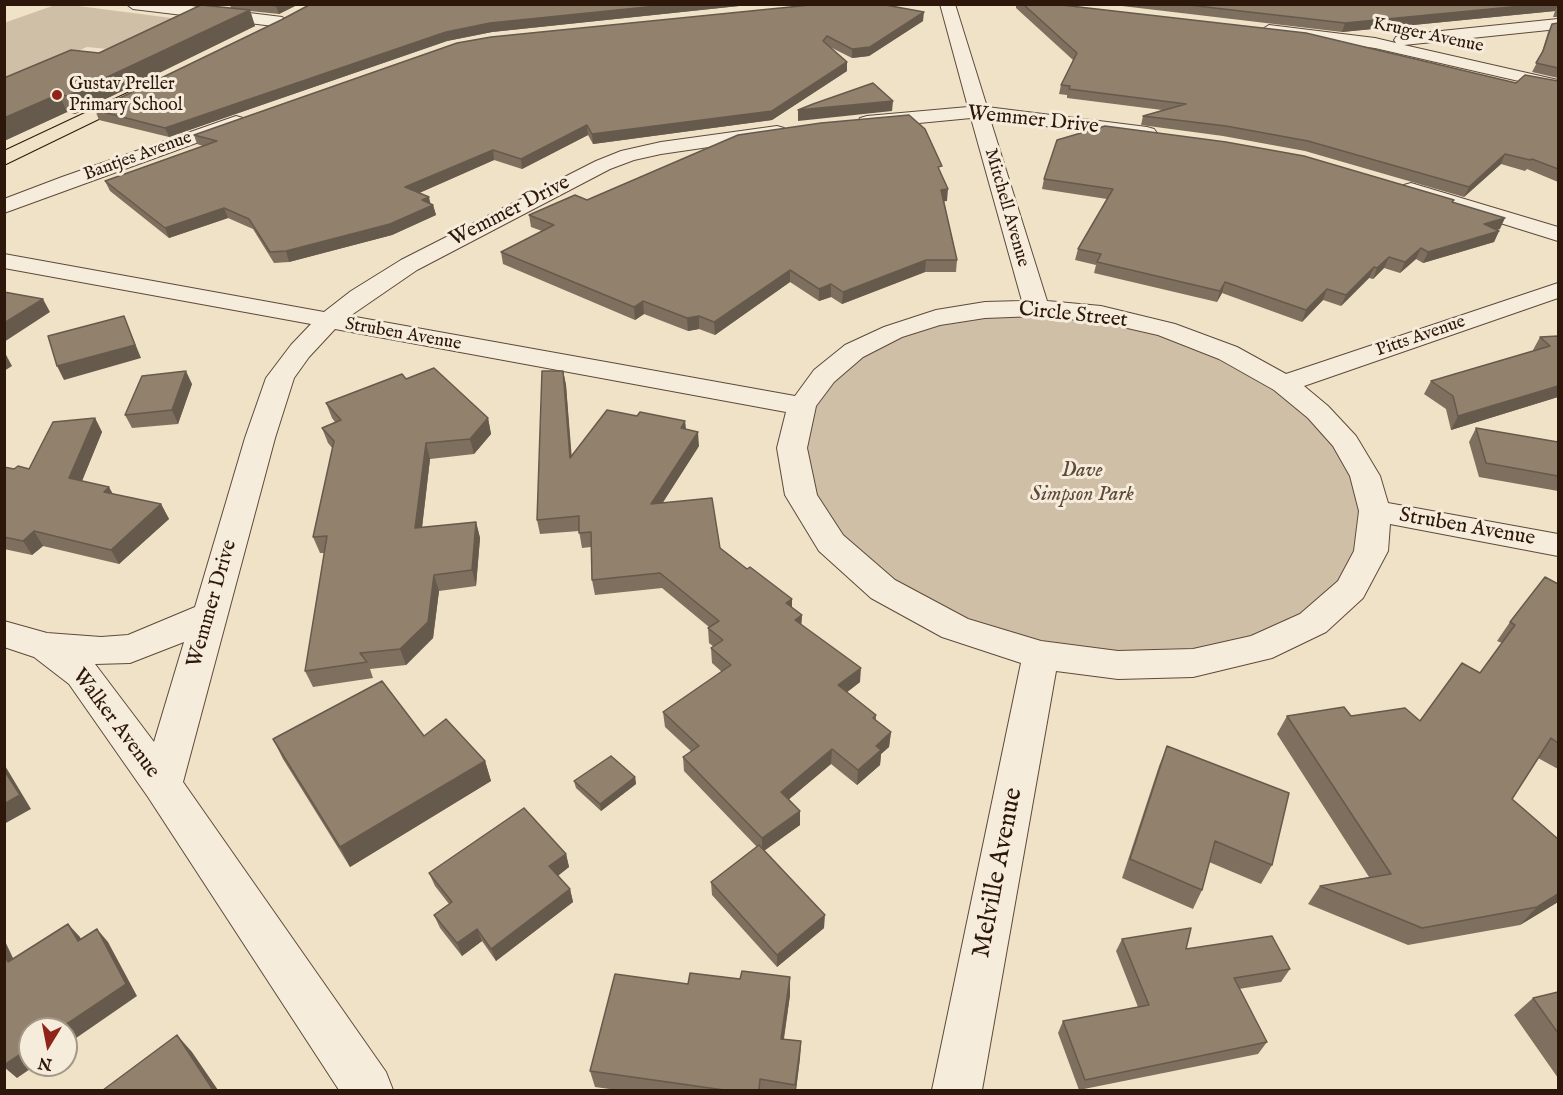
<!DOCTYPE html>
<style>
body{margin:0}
#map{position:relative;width:1563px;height:1095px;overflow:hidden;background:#f0e2c7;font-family:"IM FELL English",serif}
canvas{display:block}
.frame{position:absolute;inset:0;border:6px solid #2d170b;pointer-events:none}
.north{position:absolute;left:18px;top:1017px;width:60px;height:60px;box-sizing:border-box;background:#f5ecdb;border:2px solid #a59788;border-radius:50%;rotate:190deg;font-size:16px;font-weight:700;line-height:24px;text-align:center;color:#2d170b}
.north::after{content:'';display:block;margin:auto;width:21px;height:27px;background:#8f2418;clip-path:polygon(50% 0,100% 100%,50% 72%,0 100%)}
</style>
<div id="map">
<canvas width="1563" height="1095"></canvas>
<div class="frame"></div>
<div class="north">N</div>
</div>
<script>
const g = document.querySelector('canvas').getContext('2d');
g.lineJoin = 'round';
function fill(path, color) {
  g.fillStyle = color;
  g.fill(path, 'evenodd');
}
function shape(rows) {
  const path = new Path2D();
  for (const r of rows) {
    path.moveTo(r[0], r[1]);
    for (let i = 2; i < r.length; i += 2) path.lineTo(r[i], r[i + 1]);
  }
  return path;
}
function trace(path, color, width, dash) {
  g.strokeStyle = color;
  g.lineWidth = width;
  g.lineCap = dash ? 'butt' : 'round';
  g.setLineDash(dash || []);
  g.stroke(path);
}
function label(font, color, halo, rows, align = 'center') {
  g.font = font + ' "IM FELL English",serif';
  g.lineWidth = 6;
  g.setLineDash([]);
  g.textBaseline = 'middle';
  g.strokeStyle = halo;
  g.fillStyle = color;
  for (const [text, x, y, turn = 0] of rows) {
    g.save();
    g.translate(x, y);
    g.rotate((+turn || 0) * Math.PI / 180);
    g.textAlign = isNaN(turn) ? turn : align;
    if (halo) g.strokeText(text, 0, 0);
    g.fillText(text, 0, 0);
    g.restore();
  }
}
const green = shape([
 [63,4,249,28,137,52,87,47,5,82,4,23,55,5],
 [1008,314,1075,316,1143,328,1209,350,1275,386,1326,433,1349,469,1360,507,1356,545,1349,563,1338,581,1322,598,1303,613,1279,627,1251,637,1190,652,1120,655,1000,634,915,598,852,552,815,500,803,450,814,405,844,368,889,340,945,322]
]);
const minor = shape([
 [126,4,175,4,282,17,290,22,282,27,133,9,126,4],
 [940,4,955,4,987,107,1147,127,1154,129,1157,133,1154,137,1147,139,990,119,1047,301,1101,306,1175,324,1237,347,1286,374,1558,283,1558,298,1304,386,1328,406,1356,436,1380,476,1388,503,1558,534,1558,556,1390,524,1388,551,1363,598,1326,632,1272,658,1193,677,1118,679,1056,671,982,1090,932,1090,1021,663,942,637,871,598,819,551,785,495,777,448,786,412,335,329,309,357,294,378,275,438,183,782,386,1072,393,1090,339,1090,148,797,69,684,34,657,4,647,4,621,47,633,101,637,128,635,195,607,245,438,266,378,291,345,311,324,4,268,4,254,324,312,351,291,401,260,596,161,621,151,661,142,777,126,784,128,787,132,784,136,661,154,634,160,610,169,417,270,350,316,795,396,814,370,845,345,884,327,936,310,985,302,1022,301,971,118,867,128,860,126,858,122,860,118,867,116,968,107,940,4],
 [1036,316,1101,322,1158,335,1219,359,1274,390,1308,418,1333,446,1350,476,1359,511,1354,551,1338,581,1300,614,1251,636,1193,649,1118,651,1041,641,968,619,895,580,843,535,817,495,807,448,816,406,834,382,863,357,902,337,940,325,985,318,1036,316],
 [184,642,154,742,95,664,130,663,184,642],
 [1558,19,1558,29,1404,45,1558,80,1558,90,1375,48,1269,35,1261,30,1269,25,1375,38,1396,43,1394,40,1396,37,1402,35,1558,19],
 [236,116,243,118,245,122,243,126,4,213,4,199,62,177,236,116],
 [1411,183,1558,227,1558,241,1404,193,1400,189,1404,185,1411,183]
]);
const major = shape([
 [136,89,142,90,145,94,142,98,4,165,4,151,136,89]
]);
const wall = shape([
 [230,4,299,4,279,14,250,11,255,26,75,114,67,112,4,141,99,53,231,8],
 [311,4,758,4,492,32,447,41,169,137,99,120,95,110,281,20],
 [1016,4,1053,4,1516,83,1558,81,1558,182,1527,169,1525,171,1501,164,1464,197,1305,151,1223,136,1141,125,1143,116,1162,110,1067,98,1067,95,1059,94,1061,85,1073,60,1016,8],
 [1105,4,1558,4,1558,17,1553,17,1555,11,1342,32],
 [923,21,869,56,852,58,830,47,847,62,847,71,772,120,593,144,588,135,522,169,494,160,419,193,430,204,433,205,436,215,392,235,289,262,274,263,253,229,228,218,169,238,110,191,105,181,203,146,197,144,194,135],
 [1558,23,1558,78,1532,72,1541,55,1548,32,1552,24],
 [941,174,947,201,944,201,957,260,956,272,925,272,842,304,831,297,819,301,790,282,715,335,699,329,688,331,644,314,635,320,503,264,501,252,542,231,531,227,529,215,587,200],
 [1044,179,1454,200,1453,203,1500,229,1496,230,1499,231,1494,242,1423,263,1416,259,1400,273,1384,268,1373,279,1369,278,1341,306,1323,300,1302,322,1222,293,1217,302,1094,273,1096,265,1075,260,1078,249,1107,199,1042,189],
 [1558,336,1558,397,1451,430,1446,409,1424,394,1431,381,1533,351,1533,350,1540,337],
 [563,371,566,385,571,456,637,416,685,421,686,429,699,446,663,502,747,569,792,599,792,608,802,615,801,624,860,682,847,692,876,715,876,720,891,732,889,747,881,754,880,765,857,785,831,764,789,799,800,811,800,825,764,851,824,928,777,967,712,895,711,882,757,847,684,771,683,757,691,751,665,727,663,712,722,672,712,663,711,648,714,647,709,643,708,628,709,627,662,588,595,595,592,580,591,547,582,548,579,531,540,534,537,520],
 [406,379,488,418,491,434,474,454,430,459,422,528,476,522,480,538,476,586,439,591,433,638,406,665,370,669,373,678,313,687,305,671,324,553,320,553,313,537,333,449,328,443,322,428,335,422,332,418,326,403],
 [192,384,178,424,132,428,125,415],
 [95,418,102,432,82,481,113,494,161,504,169,519,119,564,43,546,32,555,4,549,4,467,14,469,29,469],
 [1476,428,1558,442,1558,491,1479,477,1469,442],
 [1558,584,1558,769,1538,758,1512,799,1558,839,1558,902,1520,925,1408,945,1308,904,1320,886,1369,877,1277,734,1287,716,1351,716,1420,721,1480,673,1502,643,1497,641,1510,622],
 [273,739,485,761,491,781,350,867,283,759],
 [1167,746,1272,865,1261,884,1209,862,1202,890,1193,909,1122,878,1159,766],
 [635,777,636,784,601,811,576,788,574,781],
 [566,854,569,867,558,876,570,889,573,902,496,961,482,941,462,956,440,928,434,915,449,904,435,886,429,873],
 [1122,939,1186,949,1290,969,1281,982,1239,989,1267,1042,1258,1054,1079,1090,1058,1033,1063,1021,1138,1007,1116,951],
 [790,977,790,995,784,1039,801,1041,800,1058,796,1090,617,1090,595,1087,590,1071,740,979],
 [1558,992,1558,1078,1514,1015,1533,998]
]);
const shadedWall = shape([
 [279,4,299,4,279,14,276,6],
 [676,4,758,4,492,32,447,41,169,137,165,128,446,32,490,23],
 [1542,4,1558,4,1555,11,1342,32,1345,23],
 [250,10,255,26,75,114,67,96],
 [924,12,923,21,869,56,852,58,852,49],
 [847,62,847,71,772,120,593,144,592,134],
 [59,94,67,112,4,141,4,118],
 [893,101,892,111,798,121,798,110],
 [587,125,588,135,522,169,521,159],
 [493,150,494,160,408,198,405,187],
 [1505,154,1501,164,1464,197,1469,187],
 [948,189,947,201,940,202,941,190],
 [429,197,431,206,433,205,436,215,392,235,289,262,286,251],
 [224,208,228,218,169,238,165,228],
 [1505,218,1500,229,1479,235,1484,224],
 [1499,231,1494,242,1423,263,1428,252],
 [1421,248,1416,259,1400,273,1405,262],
 [1389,257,1384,268,1373,279,1377,268],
 [926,260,925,272,842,304,843,292],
 [1374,267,1369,278,1341,306,1346,295],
 [790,270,790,282,715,335,714,322],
 [1225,282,1222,293,1217,302,1220,291],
 [831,284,831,297,819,301,819,289],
 [1327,289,1323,300,1302,322,1306,310],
 [43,299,50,312,4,342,4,323],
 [643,301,644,314,635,320,634,307],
 [124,316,141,358,64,380,57,366],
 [699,316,699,329,688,331,687,318],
 [4,351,12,366,4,371],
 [186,371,192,384,178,424,172,410],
 [563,371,566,385,573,472,570,458],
 [1558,386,1558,397,1451,430,1458,416],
 [95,418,102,432,77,493,69,478],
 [488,418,491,434,474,454,470,439],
 [685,421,686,435,681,428],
 [698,432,699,446,653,518,651,504],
 [426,443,430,459,420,544,415,528],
 [109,487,117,501,104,492],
 [161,504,169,519,119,564,111,550],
 [476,522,480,538,476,586,472,570],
 [34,531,43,546,32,555,23,541],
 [434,575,439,591,433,638,406,665,400,649],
 [792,599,792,613,786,603],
 [802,615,801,630,795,620],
 [861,668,860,682,837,700,838,685],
 [891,732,889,747,881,754,880,765,857,785,858,770,876,746],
 [832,749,831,764,781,806,781,792],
 [485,761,491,781,350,867,340,847],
 [4,764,31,809,4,824],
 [635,777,636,784,601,811,600,804],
 [800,811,800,825,762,852,762,838],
 [566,854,569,867,553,879,549,866],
 [570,889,573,902,496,961,491,949],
 [1558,894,1558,902,1520,925,1537,907],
 [825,915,824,928,777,967,777,955],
 [68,924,80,937,89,954,78,941],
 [97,929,108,942,137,996,66,1045,66,1029,59,1029],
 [477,929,482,941,462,956,457,943],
 [4,939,21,975,8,962,4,955],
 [790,977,790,995,781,1056,781,1039],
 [177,1035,192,1052,218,1090,213,1090],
 [801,1041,800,1058,796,1090,795,1090],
 [30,1048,30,1065,36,1065,17,1078,4,1067,4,1065]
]);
const building = shape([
 [264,4,279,4,276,6,264,4],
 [311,4,676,4,490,23,446,32,165,128,95,110,281,20,311,4],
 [820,4,880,4,924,12,870,47,852,49,827,36,823,41,847,62,772,111,592,134,587,125,521,159,493,150,405,187,429,197,422,200,433,205,390,224,286,251,270,252,249,219,224,208,165,228,105,181,217,141,194,135,457,43,491,37,820,4],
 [1023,4,1053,4,1306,33,1516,83,1525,75,1558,81,1558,169,1532,159,1530,160,1505,154,1469,187,1308,141,1226,126,1143,116,1186,104,1069,89,1070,86,1061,85,1077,53,1023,4],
 [1180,4,1542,4,1345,23,1180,4],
 [201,5,250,10,67,96,59,94,4,118,4,78,71,50,99,53,201,5],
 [1558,23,1558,68,1536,63,1543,51,1552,24,1558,23],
 [873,83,893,101,798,110,813,104,873,83],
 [909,115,925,129,942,166,938,167,948,189,941,190,957,260,926,260,843,292,831,284,819,289,790,270,714,322,699,316,687,318,643,301,634,307,501,252,554,225,529,215,575,195,587,200,738,135,821,123,909,115],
 [1105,126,1226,142,1304,156,1454,200,1452,202,1505,218,1484,224,1499,231,1428,252,1421,248,1405,262,1389,257,1377,268,1374,267,1346,295,1327,289,1306,310,1225,282,1220,291,1097,262,1101,254,1078,249,1113,189,1044,179,1057,140,1105,126],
 [4,292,43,299,4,323,4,292],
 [124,316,135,345,57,366,48,336,124,316],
 [1558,336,1558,386,1458,416,1453,396,1431,381,1550,346,1540,337,1558,336],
 [434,368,488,418,470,439,426,443,415,528,476,522,472,570,434,575,428,622,400,649,360,653,367,662,305,671,327,536,313,537,334,441,322,428,341,420,326,403,402,374,406,379,434,368],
 [186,371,172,410,125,415,142,376,186,371],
 [542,371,563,371,570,458,607,410,637,416,640,412,685,421,681,428,698,432,651,504,712,498,720,548,747,569,750,567,792,599,786,603,802,615,795,620,861,668,838,685,876,715,873,718,891,732,876,746,881,750,858,770,832,749,781,792,800,811,762,838,683,757,699,746,663,712,731,665,711,648,723,640,708,628,719,621,660,573,592,580,591,532,579,533,579,516,537,520,542,371],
 [95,418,69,478,109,487,104,492,161,504,111,550,34,531,23,541,4,537,4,467,14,469,18,466,29,469,53,422,95,418],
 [1476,428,1558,442,1558,476,1486,463,1476,428],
 [1545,577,1558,584,1558,743,1551,738,1512,799,1558,839,1558,894,1537,907,1422,928,1320,886,1391,874,1287,716,1344,707,1351,716,1405,708,1420,721,1462,663,1480,673,1515,625,1510,622,1545,577],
 [382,681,424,736,446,719,485,761,340,847,273,739,382,681],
 [1167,746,1289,793,1272,865,1215,841,1202,890,1130,859,1167,746],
 [611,756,635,777,600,804,574,781,611,756],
 [4,770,20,795,4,804,4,770],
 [524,808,566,854,549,866,570,889,491,949,477,929,457,943,434,915,452,902,429,873,524,808],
 [759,845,825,915,777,955,711,882,759,845],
 [68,924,78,941,97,929,126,984,59,1029,30,1029,30,1048,4,1065,4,955,8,962,68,924],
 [1191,928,1186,949,1272,936,1290,969,1234,978,1267,1042,1085,1080,1063,1021,1149,1005,1122,939,1191,928],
 [742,971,790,977,781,1039,801,1041,795,1085,760,1079,759,1090,724,1090,590,1071,615,974,688,984,690,973,740,979,742,971],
 [1558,992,1558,1033,1533,998,1558,992],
 [177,1035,213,1090,103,1090,177,1035]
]);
const markers = [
 [57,95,6,"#8f2418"]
];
const farStreetnames = [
 ["Kruger Avenue",1428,36,12],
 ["Bantjes Avenue",138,157,-20],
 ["Mitchell Avenue",1006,208,74],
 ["Struben Avenue",403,335,10],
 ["Pitts Avenue",1421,337,-19]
];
const farPoinames = [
 ["Gustav Preller",69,85],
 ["Primary School",69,106]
];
const streetNames = [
 ["Wemmer Drive",1033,121,6],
 ["Wemmer Drive",510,212,-27],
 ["Circle Street",1073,316,6],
 ["Struben Avenue",1467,528,10],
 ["Wemmer Drive",213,604,-74],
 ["Walker Avenue",115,724,53]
];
const parkNames = [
 ["Dave",1082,472],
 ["Simpson Park",1082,496]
];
const nearStreetnames = [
 ["Melville Avenue",999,873,-79]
];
fill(green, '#cfbfa7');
trace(minor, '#5e4a3a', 2);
trace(major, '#2d170b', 2);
fill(minor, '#f5ecdb');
fill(major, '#f0e2c7');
fill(wall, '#7e6f5e');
fill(shadedWall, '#665a4c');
fill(building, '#92816d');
trace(building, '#665a4c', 1.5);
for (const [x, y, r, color] of markers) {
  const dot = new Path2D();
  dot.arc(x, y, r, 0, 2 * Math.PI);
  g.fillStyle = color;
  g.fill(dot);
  trace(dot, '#f5ecdb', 2);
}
label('18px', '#2d170b', '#f5ecdb', farStreetnames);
label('18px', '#2d170b', '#f5ecdb', farPoinames, 'left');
label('21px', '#2d170b', '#f5ecdb', streetNames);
label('italic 21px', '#5e493a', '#f5ecdb', parkNames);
label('26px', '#2d170b', '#f5ecdb', nearStreetnames);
</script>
